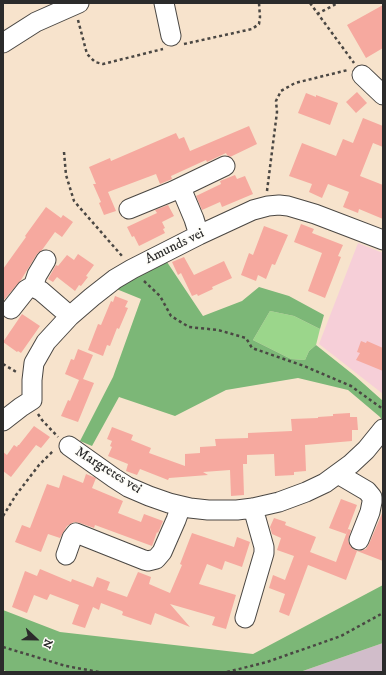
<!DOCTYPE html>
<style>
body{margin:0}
#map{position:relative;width:386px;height:675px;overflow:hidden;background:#f7e3cc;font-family:"IM FELL DW Pica",serif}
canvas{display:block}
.frame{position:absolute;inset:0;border:4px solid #2b2b2b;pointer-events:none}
.north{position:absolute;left:16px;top:619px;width:40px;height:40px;-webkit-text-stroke:3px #fdfcf7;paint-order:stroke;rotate:112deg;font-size:11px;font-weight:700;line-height:16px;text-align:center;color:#2b2b2b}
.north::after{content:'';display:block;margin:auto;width:14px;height:18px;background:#2b2b2b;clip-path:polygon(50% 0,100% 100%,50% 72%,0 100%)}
</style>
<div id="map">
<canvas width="386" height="675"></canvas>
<div class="frame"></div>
<div class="north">N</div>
</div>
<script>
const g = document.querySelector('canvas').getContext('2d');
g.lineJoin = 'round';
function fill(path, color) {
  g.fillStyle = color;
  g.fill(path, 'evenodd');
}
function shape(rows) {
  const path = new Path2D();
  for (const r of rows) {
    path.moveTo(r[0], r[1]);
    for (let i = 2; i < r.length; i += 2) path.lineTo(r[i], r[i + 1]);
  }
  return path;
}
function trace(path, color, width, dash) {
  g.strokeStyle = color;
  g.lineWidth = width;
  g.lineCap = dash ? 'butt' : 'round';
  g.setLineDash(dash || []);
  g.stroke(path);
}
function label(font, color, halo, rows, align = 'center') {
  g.font = font + ' "IM FELL DW Pica",serif';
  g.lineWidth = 3;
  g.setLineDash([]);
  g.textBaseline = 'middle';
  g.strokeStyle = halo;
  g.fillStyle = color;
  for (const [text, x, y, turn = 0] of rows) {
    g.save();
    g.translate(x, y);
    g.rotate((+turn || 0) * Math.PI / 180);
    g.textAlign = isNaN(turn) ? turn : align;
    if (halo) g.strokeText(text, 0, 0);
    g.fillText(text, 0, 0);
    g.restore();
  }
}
const built = shape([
 [358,243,383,253,383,394,319,344]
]);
const industrial = shape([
 [383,643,383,672,300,672]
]);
const green = shape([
 [270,311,294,316,320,329,316,345,309,351,305,360,291,359,253,340]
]);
const forest = shape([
 [165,259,203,316,242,301,259,287,289,296,324,315,320,329,294,316,270,311,253,340,291,359,305,360,309,351,316,345,355,376,383,401,383,421,380,417,348,390,298,378,226,390,175,416,119,397,92,446,80,441,113,377,141,299,114,288],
 [383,585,383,643,300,672,9,672,3,670,3,610,60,632,253,654]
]);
const building = shape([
 [383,5,383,48,366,58,347,25],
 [357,92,367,103,356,113,346,102],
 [306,93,316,97,316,95,338,103,330,125,298,113],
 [363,118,383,126,383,147,373,143,360,176,383,185,383,219,359,209,358,213,343,207,349,192,328,184,322,198,309,192,312,184,289,176,302,143,336,156,343,139,353,143],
 [249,126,257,144,230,157,227,155,226,153,207,162,206,160,171,176,172,179,160,184,156,174,108,192,116,211,104,215,99,203,101,202,93,184,96,184,89,167,110,158,111,161,176,133,179,139,184,137,190,151],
 [235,175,237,179,245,176,253,194,222,207,220,202,202,210,196,196,221,184,220,181],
 [168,205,174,216,162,222,165,228,163,229,165,233,139,246,134,236,132,237,127,227,157,213,155,210],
 [46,207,61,218,63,215,73,222,62,237,55,232,42,250,37,254,21,280,3,301,3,269,26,237,25,236],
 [301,224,314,229,312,233,343,245,338,256,341,257,325,298,308,291,322,253,294,242],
 [264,226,288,235,275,265,272,264,266,279,258,275,256,281,241,275,249,253,253,255],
 [78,254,94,265,86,276,88,277,81,286,79,285,75,291,57,277,53,282,48,279,56,265,58,266,67,255,74,260],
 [184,257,194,275,224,261,232,278,212,287,213,289,198,296,197,294,192,296,181,273,178,275,172,262],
 [115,296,128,301,125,307,128,308,119,329,117,328,110,346,107,345,103,356,88,350,98,324,101,325,111,301,113,302],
 [22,314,40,326,21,353,18,351,17,352,3,342],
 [361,341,366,343,367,341,383,348,383,371,356,360,360,353,357,352],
 [78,349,93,355,83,379,94,383,78,422,61,416,68,400,70,401,79,380,65,374,71,359,74,360],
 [350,413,350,417,357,417,358,430,352,430,352,441,305,445,306,471,294,472,294,475,275,476,274,454,247,455,247,464,243,464,244,495,231,496,230,470,203,472,208,475,169,478,168,480,140,469,137,475,126,471,128,464,108,456,112,447,110,446,112,441,107,439,112,427,133,435,131,440,151,448,149,453,185,466,185,454,200,453,200,447,216,446,215,439,248,438,248,433,292,431,291,419,318,418,318,417,333,416,333,414],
 [34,426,50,437,41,448,36,445,11,477,3,471,3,452,7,455,14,445,17,447,18,445,19,445],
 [86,474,96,478,92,488,123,501,118,513,141,522,144,514,163,521,158,533,157,532,152,546,95,525,94,528,80,523,74,522,67,526,60,538,48,534,41,552,15,542,22,525,30,528,47,484,59,488,63,475,83,483],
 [341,499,357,505,346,534,329,528],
 [383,511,383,561,357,551,346,580,308,565,289,616,279,612,285,594,269,588,273,575,285,580,294,556,277,550,281,538,272,534,270,527,274,518,286,522,285,525,316,537,310,552,336,562,348,529,351,530,348,541,351,547,355,550,360,551,366,549,369,544],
 [192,533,234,547,237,537,250,542,242,567,225,561,222,570,207,564,199,584,236,595,226,629,212,625,215,617,170,604,190,627,155,613,151,625,122,615,123,612,122,611,101,603,99,610,93,607,85,628,72,624,79,605,50,594,47,600,34,595,27,613,12,607,25,571,37,576,40,569,71,582,72,579,93,587,97,577,110,582,107,590,127,597,138,572,151,577,149,584,170,593,182,565,180,564]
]);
const path = shape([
 [310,3,354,63],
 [317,14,338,3],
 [78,20,87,54,95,62,103,64,163,49],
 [184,44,252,29,259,24,260,17,259,3],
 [64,152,66,175,74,201,122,256],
 [267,191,277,112,276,101,281,91,295,83,348,70],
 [144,281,160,296,171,316,189,327,218,330,246,338,252,348,304,366,351,386,383,409],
 [3,364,18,373],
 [38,414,42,420,58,437],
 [3,516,16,495,39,465,54,450],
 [3,647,66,666,99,672],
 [227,672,267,662,341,636,383,613]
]);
const minor = shape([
 [164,3,171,36],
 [3,43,36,22,79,3],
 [362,75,383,95],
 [181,188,194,219,199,235],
 [129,209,173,191,225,166],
 [33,287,37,275,46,260],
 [11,309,26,290,31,287,33,287,41,291,70,316],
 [3,421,21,407,32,400,32,380,34,363,46,342,70,316,92,297,115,279,132,269,199,235,253,210,268,206,279,205,288,206,315,214,383,240],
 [69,446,114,478,128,487,149,496,169,503,190,508,208,510,237,510,253,508,279,502,306,492,325,483,351,464,366,450,383,429],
 [338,474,367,491,372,497,372,502,370,512,359,540],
 [66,555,72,538,76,533,144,560,148,561,156,559,162,552,176,520,181,506],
 [245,618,264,553,264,547,253,508]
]);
const streetNames = [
 ["Amunds vei",175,247,-26],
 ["Margretes vei",108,471,32]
];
fill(built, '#f6cfd8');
fill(industrial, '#d1bdca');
fill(green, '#9bd68b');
fill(forest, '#7cb777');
fill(building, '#f6a99f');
trace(minor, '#4a4743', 21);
trace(path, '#4a4743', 2.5, [3, 3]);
trace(minor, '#fff', 19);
label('14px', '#2b2b2b', '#fdfcf7', streetNames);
</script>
